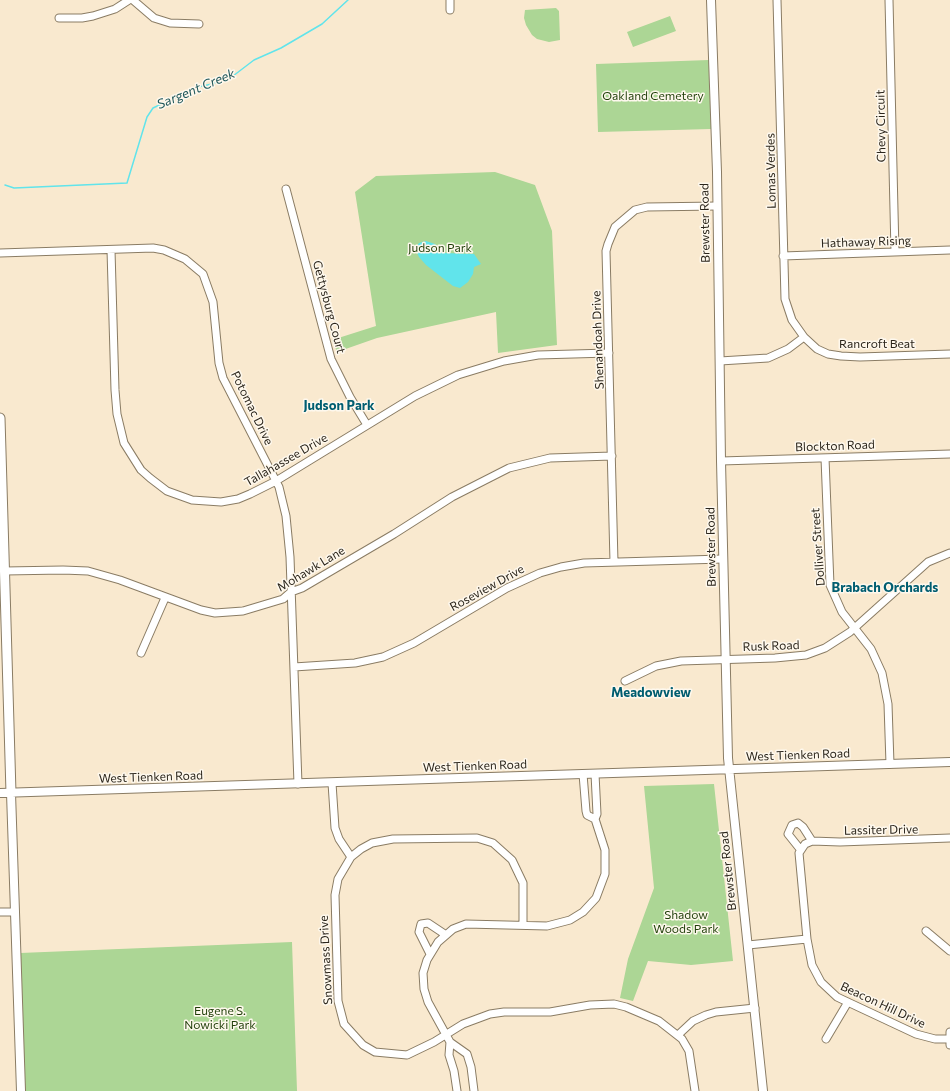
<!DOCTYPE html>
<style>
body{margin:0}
canvas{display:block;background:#f9e9cf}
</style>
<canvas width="950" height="1091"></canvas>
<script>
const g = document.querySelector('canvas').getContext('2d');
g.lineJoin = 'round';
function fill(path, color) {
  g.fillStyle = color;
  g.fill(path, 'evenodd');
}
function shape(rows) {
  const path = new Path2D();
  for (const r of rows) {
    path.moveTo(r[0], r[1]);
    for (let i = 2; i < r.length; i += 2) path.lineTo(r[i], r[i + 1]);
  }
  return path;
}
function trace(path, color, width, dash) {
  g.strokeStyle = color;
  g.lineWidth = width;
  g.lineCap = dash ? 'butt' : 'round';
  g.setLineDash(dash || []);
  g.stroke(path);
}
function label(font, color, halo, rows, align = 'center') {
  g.font = font + ' Commissioner,sans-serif';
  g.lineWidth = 3;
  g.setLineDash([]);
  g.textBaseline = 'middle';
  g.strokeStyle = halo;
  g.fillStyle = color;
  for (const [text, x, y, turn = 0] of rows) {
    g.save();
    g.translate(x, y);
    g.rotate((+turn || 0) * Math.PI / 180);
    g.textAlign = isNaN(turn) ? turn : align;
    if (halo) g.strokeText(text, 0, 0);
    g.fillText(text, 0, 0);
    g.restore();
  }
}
const green = shape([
 [556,8,559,11,560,40,549,42,537,39,532,35,526,25,524,18,525,10],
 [670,16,676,31,633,47,627,32],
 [709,60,711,129,598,132,596,64],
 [495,172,535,185,552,231,557,345,498,353,496,312,377,338,337,352,332,340,376,326,355,192,376,176],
 [714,784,733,961,691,965,648,961,633,1001,620,998,628,959,654,888,644,786],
 [292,942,297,1091,24,1091,20,953]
]);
const water = shape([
 [426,241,435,244,444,253,474,254,481,264,474,267,473,274,468,282,460,288,453,286,426,265,419,257,415,248,419,243]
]);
const stream = shape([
 [5,185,14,188,127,183,147,117,153,108,198,87,212,84,233,76,254,60,281,48,322,24,348,0]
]);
const minor = shape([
 [133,0,154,18,170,23,199,24],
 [450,0,450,10],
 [777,0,785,299,792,320,804,337],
 [889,0,895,252],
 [59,18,82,18,93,16,115,9,129,0],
 [286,189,331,359,350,397,367,425],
 [111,250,115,390,117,414,124,443,141,470,150,478,167,491,192,500,221,502,238,499,250,494,276,481,415,396,458,375,504,361,538,355,609,353],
 [0,253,153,248,164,250,185,259,203,274,213,302,219,363,223,378,279,487,286,516,290,557,298,784],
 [783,256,950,250],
 [720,361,768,358,788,349,804,337,817,349,828,354,841,356,860,357,950,354],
 [825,458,830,585,842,612,871,649,882,673,888,704,890,764],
 [721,461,950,454],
 [614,562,606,251,608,244,615,227,635,210,647,207,717,206],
 [5,571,63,570,88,571,120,580,201,610,215,613,243,611,283,599,291,592,302,588,394,534,452,497,509,468,550,458,612,456],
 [141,653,165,598],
 [294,667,355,663,383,657,414,643,507,588,540,573,561,567,584,563,723,559],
 [625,681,656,666,681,661,775,658,806,655,825,648,850,632,928,562,950,553],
 [583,774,586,811,587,815,595,819,597,814,595,774],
 [332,783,335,828,339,839,351,857],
 [800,849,788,834,792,825,798,823,803,827,812,841],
 [0,912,15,912],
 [523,925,523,883,512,860,493,843,477,838,393,839,372,843,361,849,351,857,338,879,335,895,338,1001,344,1024,363,1045,375,1052,407,1055,434,1042,463,1024,490,1014,504,1012,550,1012,590,1005,614,1004,626,1007,659,1021,682,1039,689,1051,695,1091],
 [926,931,950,951],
 [807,939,799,853,805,844,812,841,840,842,950,838],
 [748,945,807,939,812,965,821,982,837,997,916,1034,935,1039,949,1039],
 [430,954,419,932,421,924,428,923,446,935],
 [950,1032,950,1045],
 [678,1035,693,1021,706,1015,716,1012,755,1008],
 [826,1039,848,1002],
 [450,1042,449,1055,454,1071,457,1091],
 [474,1091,471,1067,467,1054,450,1042,428,1002,424,989,423,973,427,960,438,942,453,929,466,924,547,926,570,920,583,912,596,898,605,874,605,850,595,819]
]);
const tertiary = shape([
 [711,0,717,172,721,461,728,758,763,1091],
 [0,793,950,762],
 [11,793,21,1091]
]);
const secondary = shape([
 [0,418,11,793]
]);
const parkNames = [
 ["Oakland Cemetery",653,96],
 ["Judson Park",440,248],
 ["Shadow",686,915],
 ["Woods Park",686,929],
 ["Eugene S.",220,1011],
 ["Nowicki Park",220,1025]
];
const streetNames = [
 ["Chevy Circuit",881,126,-91],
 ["Lomas Verdes",771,171,-91],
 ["Brewster Road",705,223,-91],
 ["Hathaway Rising",866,242,-2],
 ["Gettysburg Court",329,307,75],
 ["Shenandoah Drive",598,340,-92],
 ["Rancroft Beat",877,344],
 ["Potomac Drive",252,408,64],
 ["Blockton Road",835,446,-2],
 ["Tallahassee Drive",286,460,-30],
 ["Brewster Road",711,547,-91],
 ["Dolliver Street",818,547,-94],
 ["Mohawk Lane",311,569,-31],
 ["Roseview Drive",487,588,-29],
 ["Rusk Road",771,646,-2],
 ["West Tienken Road",798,755,-2],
 ["West Tienken Road",475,766,-2],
 ["West Tienken Road",151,777,-2],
 ["Lassiter Drive",881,830,-1],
 ["Brewster Road",728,871,-96],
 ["Snowmass Drive",326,960,-93],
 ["Beacon Hill Drive",883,1005,25]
];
const waterNames = [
 ["Sargent Creek",196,89,-23]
];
const neighbourhoodNames = [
 ["Judson Park",339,406],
 ["Brabach Orchards",885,588],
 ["Meadowview",651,693]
];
fill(green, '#acd695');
fill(water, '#61e4eb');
trace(stream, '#61e4eb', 1.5);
trace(minor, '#8a7c64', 9);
trace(tertiary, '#8a7c64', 10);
trace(secondary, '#8a7c64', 11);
trace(minor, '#fff', 7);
trace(tertiary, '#fff', 8);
trace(secondary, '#fff', 9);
label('12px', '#1f3e08', '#fef8ed', parkNames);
label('12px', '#2b251b', '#fef8ed', streetNames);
label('italic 13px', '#1f575a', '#fef8ed', waterNames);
label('bold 13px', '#005d70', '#fef8ed', neighbourhoodNames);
</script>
